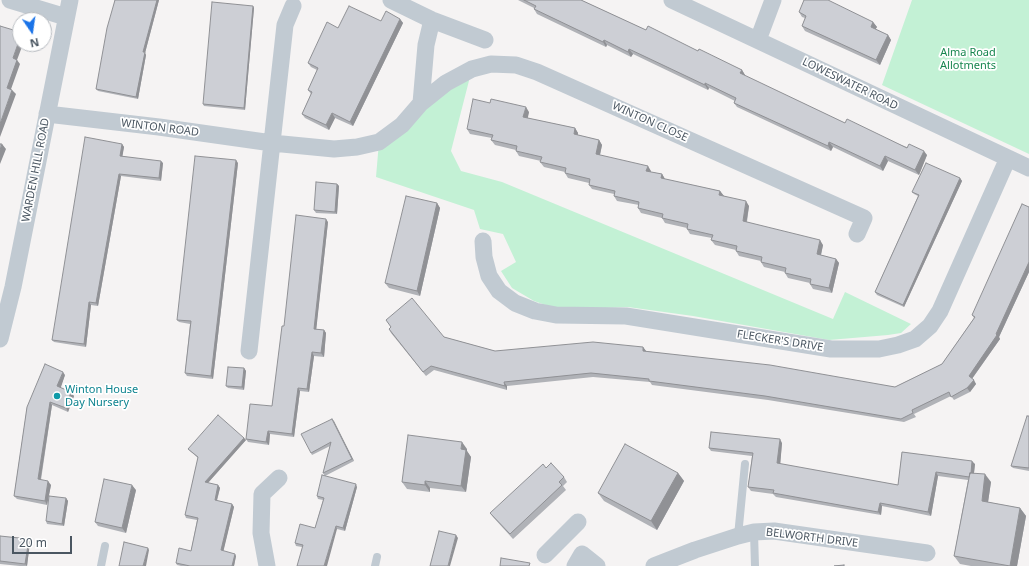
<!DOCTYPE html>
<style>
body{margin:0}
#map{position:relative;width:1029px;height:566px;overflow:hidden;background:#f5f3f3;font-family:"Noto Sans",sans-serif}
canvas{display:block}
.north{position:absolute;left:12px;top:12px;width:40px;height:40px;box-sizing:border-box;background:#fff;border:1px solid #b7bbc0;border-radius:50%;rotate:167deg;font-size:11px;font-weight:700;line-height:16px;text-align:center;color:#4a5661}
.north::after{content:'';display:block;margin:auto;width:14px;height:18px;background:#1a73e8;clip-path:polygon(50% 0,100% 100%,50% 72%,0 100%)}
.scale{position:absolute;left:12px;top:536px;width:60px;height:18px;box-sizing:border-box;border:2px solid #4a5661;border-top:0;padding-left:5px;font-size:12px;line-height:14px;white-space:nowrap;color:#4a5661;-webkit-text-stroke:3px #fff;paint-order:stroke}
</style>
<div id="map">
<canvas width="1029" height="566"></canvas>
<div class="north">N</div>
<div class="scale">20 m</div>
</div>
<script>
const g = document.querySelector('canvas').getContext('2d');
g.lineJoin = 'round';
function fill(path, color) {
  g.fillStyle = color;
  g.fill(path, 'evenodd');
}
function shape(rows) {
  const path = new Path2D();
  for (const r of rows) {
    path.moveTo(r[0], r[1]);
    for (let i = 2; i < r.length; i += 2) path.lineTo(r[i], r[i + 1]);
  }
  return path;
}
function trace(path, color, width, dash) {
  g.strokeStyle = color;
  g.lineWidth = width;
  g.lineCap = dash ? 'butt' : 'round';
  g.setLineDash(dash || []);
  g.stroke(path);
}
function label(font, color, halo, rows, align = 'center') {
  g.font = font + ' "Noto Sans",sans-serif';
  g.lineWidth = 3.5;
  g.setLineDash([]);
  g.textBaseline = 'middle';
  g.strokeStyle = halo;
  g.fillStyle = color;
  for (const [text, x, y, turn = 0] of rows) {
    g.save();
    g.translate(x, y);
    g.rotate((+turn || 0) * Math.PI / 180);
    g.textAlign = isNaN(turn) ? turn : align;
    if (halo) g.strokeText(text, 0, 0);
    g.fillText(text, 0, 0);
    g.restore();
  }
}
const green = shape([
 [912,0,1029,0,1029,154,882,85],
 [472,69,451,151,461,171,502,182,833,319,845,292,911,324,901,333,888,335,829,340,693,316,628,307,560,310,534,301,512,288,501,271,516,262,503,234,480,229,474,210,376,177,379,142]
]);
const service = shape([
 [754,532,755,566],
 [738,536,745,464],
 [101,566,105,546],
 [375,566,377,557]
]);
const minor = shape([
 [10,0,66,17],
 [391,0,432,20,485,40],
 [672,0,1029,168],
 [758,40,773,0],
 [421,103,426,45,432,20],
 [47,114,159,127,272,143,334,149,357,147,379,142,402,125,421,103,446,83,472,69,491,64,516,65,537,72,864,218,857,234],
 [483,241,484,257,489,276,499,291,515,303,535,311,556,315,626,316,831,349,879,349,898,345,915,339,930,326,940,311,1008,158],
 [0,339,13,287,70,0],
 [249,351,285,25,293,6],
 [545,555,578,522],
 [267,566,261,533,262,494,279,478],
 [575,566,582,554,597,566],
 [654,566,695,550,738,536,754,532,774,531,927,553]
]);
const wall = shape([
 [115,0,159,0,145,53,146,55,138,99,98,91,96,89],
 [518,0,581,0,646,30,698,51,742,70,745,75,745,76,845,123,927,155,919,175,888,161,883,171,833,147,831,151,737,107,734,103,735,101,709,88,708,90,633,54,631,57,607,45,606,47,537,14,534,9,534,8],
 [253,6,254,8,245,110,204,106,203,104],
 [799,12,873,22,877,27,875,29,888,35,891,40,880,65,805,31,802,26,805,18,802,17],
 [400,19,403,23,353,126,335,118,329,130,305,118,302,114,311,94,308,90,317,70,311,67,308,63,338,28],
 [529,112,527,118,575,128,578,133,578,135,599,140,602,145,600,155,651,171,651,172,662,174,665,179,720,191,724,196,749,206,747,222,823,245,821,255,836,259,839,263,832,293,813,289,810,284,810,283,788,278,785,273,785,272,764,267,761,262,761,261,739,256,736,251,736,250,715,245,711,240,712,238,690,234,687,229,687,228,665,223,662,218,641,213,638,208,639,205,617,201,614,196,614,194,592,189,589,185,589,183,568,178,565,173,565,172,544,167,540,162,541,161,519,156,516,151,516,150,495,145,491,140,492,138,470,134,467,129],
 [122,144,124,147,122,156,163,163,161,181,121,176,98,306,91,305,86,347,54,342,52,340],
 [238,163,213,379,187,376,185,373,190,324,179,322,177,320],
 [960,178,962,181,904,307,877,295,875,292,918,196,914,194,912,192],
 [337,184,339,186,337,214,316,213,314,210],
 [437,203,440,208,420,296,389,288,385,283],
 [1029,207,1029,272,999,337,1000,339,972,379,976,384,970,392,954,400,951,396,914,414,916,417,904,422,768,400,652,385,650,382,593,377,507,386,507,390,434,370,426,376,391,333,389,329,391,327,386,320,444,337,495,351,643,347,646,351,895,387,942,364,974,318,972,315],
 [328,222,316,329,324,330,326,333,324,357,314,356,309,392,300,391,294,437,270,434,269,445,248,442,246,439,272,406,284,326],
 [244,368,246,371,244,390,228,388,226,386],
 [65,375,60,388,74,396,68,412,52,405,41,480,51,485,47,505,17,499,14,496,27,407],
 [1029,416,1029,471,1013,468,1011,466],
 [332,419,354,461,325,476,323,473,330,446,312,455,311,453],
 [244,438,246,440,208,483,218,485,220,488,217,501,232,504,234,507,223,551,236,556,234,566,181,566,177,565,176,563,191,551,197,520,186,518,185,515,198,458,190,451,188,449],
 [782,443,780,464,898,485,902,452,975,464,974,473,991,482,988,502,1020,508,1026,516,1017,566,971,566,960,564,954,556,968,480,938,476,931,516,882,506,881,515,776,497,773,494,751,491,748,487,752,456,711,451,709,448],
 [467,449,467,451,471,457,466,492,430,488,430,492,407,489,402,482],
 [546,468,564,477,567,482,563,486,566,490,513,539,493,517,490,513],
 [678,473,684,481,657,530,604,501,598,493],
 [357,487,345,531,337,529,302,547,296,546,295,543,315,528,323,500,318,499,317,496],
 [136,490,126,533,98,526,95,522],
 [66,498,68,501,64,526,47,524,46,521],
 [0,536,30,542,27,566,20,566,0,564]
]);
const shadedWall = shape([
 [157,0,159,0,145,53,146,55,138,99,136,97,143,52],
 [253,6,254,8,245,110,244,108],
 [400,19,403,23,353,126,350,122],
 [873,22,877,27,874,32,871,27],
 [888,35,891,40,880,65,876,60],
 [20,38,20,44,23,44,17,60,20,64,10,92,7,88,13,58],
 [604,40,607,45,606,47,603,42],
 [629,49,633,54,631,57,628,52],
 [742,70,745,75,743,78,740,73],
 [705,83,709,88,708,90,705,85],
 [12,90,16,94,0,137,0,124],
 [526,107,529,112,527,122,523,117],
 [332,113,335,118,329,130,326,125],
 [575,128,578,133,577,139,574,134],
 [599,140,602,145,599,159,596,154],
 [829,142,833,147,831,151,828,146],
 [2,144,6,149,0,164,0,150],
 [122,144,124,147,122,159,120,156],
 [924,151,927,155,919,175,915,170],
 [885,156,888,161,883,171,880,166],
 [236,160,238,163,213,379,211,376],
 [161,161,163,163,161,181,159,178],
 [648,166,651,171,650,176,646,171],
 [119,174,121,176,98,306,96,303],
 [662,174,665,179,661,178],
 [960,178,962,181,904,307,903,305],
 [337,184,339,186,337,214,335,212],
 [720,191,724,196,719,195],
 [746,201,749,206,746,225,743,221],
 [437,203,440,208,420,296,417,291],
 [326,219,328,222,316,332,314,329],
 [820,240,823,245,820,259,817,254],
 [836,259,839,263,832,293,829,288],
 [1029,262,1029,272,999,337,1000,339,971,380,969,376,996,334],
 [89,302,91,305,86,347,84,344],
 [324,330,326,333,324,357,321,353],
 [643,347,646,351,645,355,643,351],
 [312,352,314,356,309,392,307,389],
 [244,368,246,371,244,390,242,387],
 [63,372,65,375,60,390,57,386],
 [974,380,976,384,970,392,967,388],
 [504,382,507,386,507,390,505,386],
 [298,388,300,391,294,437,292,434],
 [71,392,74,396,68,412,66,408],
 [50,402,52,405,40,483,38,479],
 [332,419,334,421,354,461,352,459],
 [268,431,270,434,269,445,266,442],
 [244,438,246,440,206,485,205,482],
 [780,439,782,443,780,467,777,463],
 [462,442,467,449,467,451,471,457,466,492,461,486,461,449],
 [972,461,975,464,973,481,970,477],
 [936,472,938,476,931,516,928,512],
 [678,473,684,481,657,530,651,521],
 [985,474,991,482,987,509,982,501],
 [48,481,51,485,47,505,45,501],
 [425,481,430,488,430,492,425,485],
 [356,484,357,487,345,531,343,528],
 [132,485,136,490,126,533,122,528],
 [218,485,220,488,216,503,215,500],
 [66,498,68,501,64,526,62,524],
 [880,503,882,506,881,515,878,512],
 [232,504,234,507,223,553,221,550],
 [1020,508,1026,516,1017,566,1010,566],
 [336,526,337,529,327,566,324,566],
 [456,535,458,538,450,566,448,566],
 [29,539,30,542,27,566,25,564],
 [148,548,149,550,146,566,143,566],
 [235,554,236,556,234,566,232,566]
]);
const building = shape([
 [115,0,157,0,143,52,145,52,136,97,96,89,107,28,115,0],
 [524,0,581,0,646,30,648,26,698,51,699,49,742,70,740,73,845,123,847,119,907,148,909,144,924,151,915,170,885,156,880,166,829,142,828,146,734,103,736,98,705,83,705,85,629,49,628,52,604,40,603,42,534,9,536,6,524,0],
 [804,0,828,0,873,22,871,27,888,35,876,60,802,26,806,16,799,12,804,0],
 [212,2,253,6,244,108,203,104,212,2],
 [349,6,381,21,386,11,400,19,350,122,332,113,326,125,302,114,312,92,308,90,318,68,308,63,327,22,338,28,349,6],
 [0,26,20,32,20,38,13,58,17,60,7,88,12,90,0,124,0,26],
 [473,99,490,103,491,99,526,107,523,117,575,128,574,134,599,140,596,154,648,166,646,171,662,174,661,178,720,191,719,195,746,201,743,221,820,240,817,254,836,259,829,288,810,284,811,279,785,273,786,268,761,262,762,257,736,251,737,246,711,240,713,235,687,229,688,224,662,218,663,214,638,208,639,202,614,196,615,191,589,185,590,179,565,173,566,168,540,162,542,157,516,151,517,146,491,140,493,135,467,129,473,99],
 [85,137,122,144,120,156,161,161,159,178,119,174,96,303,89,302,84,344,52,340,85,137],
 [0,144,2,144,0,150,0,144],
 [195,156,236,160,211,376,185,373,191,321,177,320,195,156],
 [926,163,960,178,903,305,875,292,919,195,912,192,926,163],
 [316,182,337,184,335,212,314,210,316,182],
 [406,196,437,203,417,291,385,283,406,196],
 [1022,204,1029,207,1029,262,996,334,997,335,969,376,974,380,967,388,951,397,949,392,912,410,913,413,901,419,765,396,649,381,649,379,591,373,504,382,505,386,431,366,423,372,389,329,391,327,386,320,412,298,444,337,495,351,593,342,643,347,643,351,770,365,895,387,942,364,975,317,972,315,1022,204],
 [296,215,326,219,314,329,324,330,321,353,312,352,307,389,298,388,292,434,268,431,266,442,246,439,250,404,272,406,282,326,284,326,296,215],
 [45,364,63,372,57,386,71,392,66,408,50,402,38,479,48,481,45,501,14,496,27,407,45,364],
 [228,367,244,368,242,387,226,386,228,367],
 [218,415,244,438,205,482,218,485,215,500,232,504,221,550,235,554,232,566,190,566,176,563,179,548,191,551,198,518,185,515,198,457,188,449,218,415],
 [1027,416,1029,416,1029,468,1011,466,1027,416],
 [332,419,352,459,323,473,331,442,311,453,301,434,332,419],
 [711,432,780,439,777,463,898,485,902,452,972,461,971,473,970,473,969,477,936,472,928,512,880,503,878,512,773,493,774,490,748,487,753,453,709,448,711,432],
 [408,435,462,442,461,449,466,450,461,486,425,481,425,485,402,482,408,435],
 [625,444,678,473,651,521,598,493,625,444],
 [551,463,564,477,559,482,562,485,510,534,490,513,543,464,546,468,551,463],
 [970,473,985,474,982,501,1020,508,1010,566,954,556,970,473],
 [322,475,356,484,343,528,336,526,324,566,297,566,303,545,295,543,300,524,315,528,324,498,317,496,322,475],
 [104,479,132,485,122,528,95,522,104,479],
 [49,496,66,498,62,524,46,521,49,496],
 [439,531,456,535,448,566,430,566,439,531],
 [0,536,29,539,25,564,0,561,0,536],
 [124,542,148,548,143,566,119,566,124,542],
 [501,558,530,563,529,566,500,566,501,558],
 [844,565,844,566,834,566,844,565]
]);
const markers = [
 [57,396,4,"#0f9aa8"]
];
const parkNames = [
 ["Alma Road",968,53],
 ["Allotments",968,66]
];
const streetNames = [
 ["LOWESWATER ROAD",850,84,26],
 ["WINTON CLOSE",650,122,24],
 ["WINTON ROAD",160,128,7],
 ["WARDEN HILL ROAD",36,170,-79],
 ["FLECKER'S DRIVE",780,341,9],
 ["BELWORTH DRIVE",812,538,7]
];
const cultureNames = [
 ["Winton House",65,390],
 ["Day Nursery",65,403]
];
fill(green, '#c3f1d5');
trace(service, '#c1cad2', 8);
trace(minor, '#c1cad2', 17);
fill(wall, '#b0b2b7');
fill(shadedWall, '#909195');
fill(building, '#cdcfd5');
trace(building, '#909195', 1);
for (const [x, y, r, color] of markers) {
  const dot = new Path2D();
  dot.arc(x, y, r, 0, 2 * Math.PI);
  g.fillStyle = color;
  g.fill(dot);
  trace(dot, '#fff', 1.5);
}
label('11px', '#17864f', '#fff', parkNames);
label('11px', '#4a5661', '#fff', streetNames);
label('11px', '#0d838f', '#fff', cultureNames, 'left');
</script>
